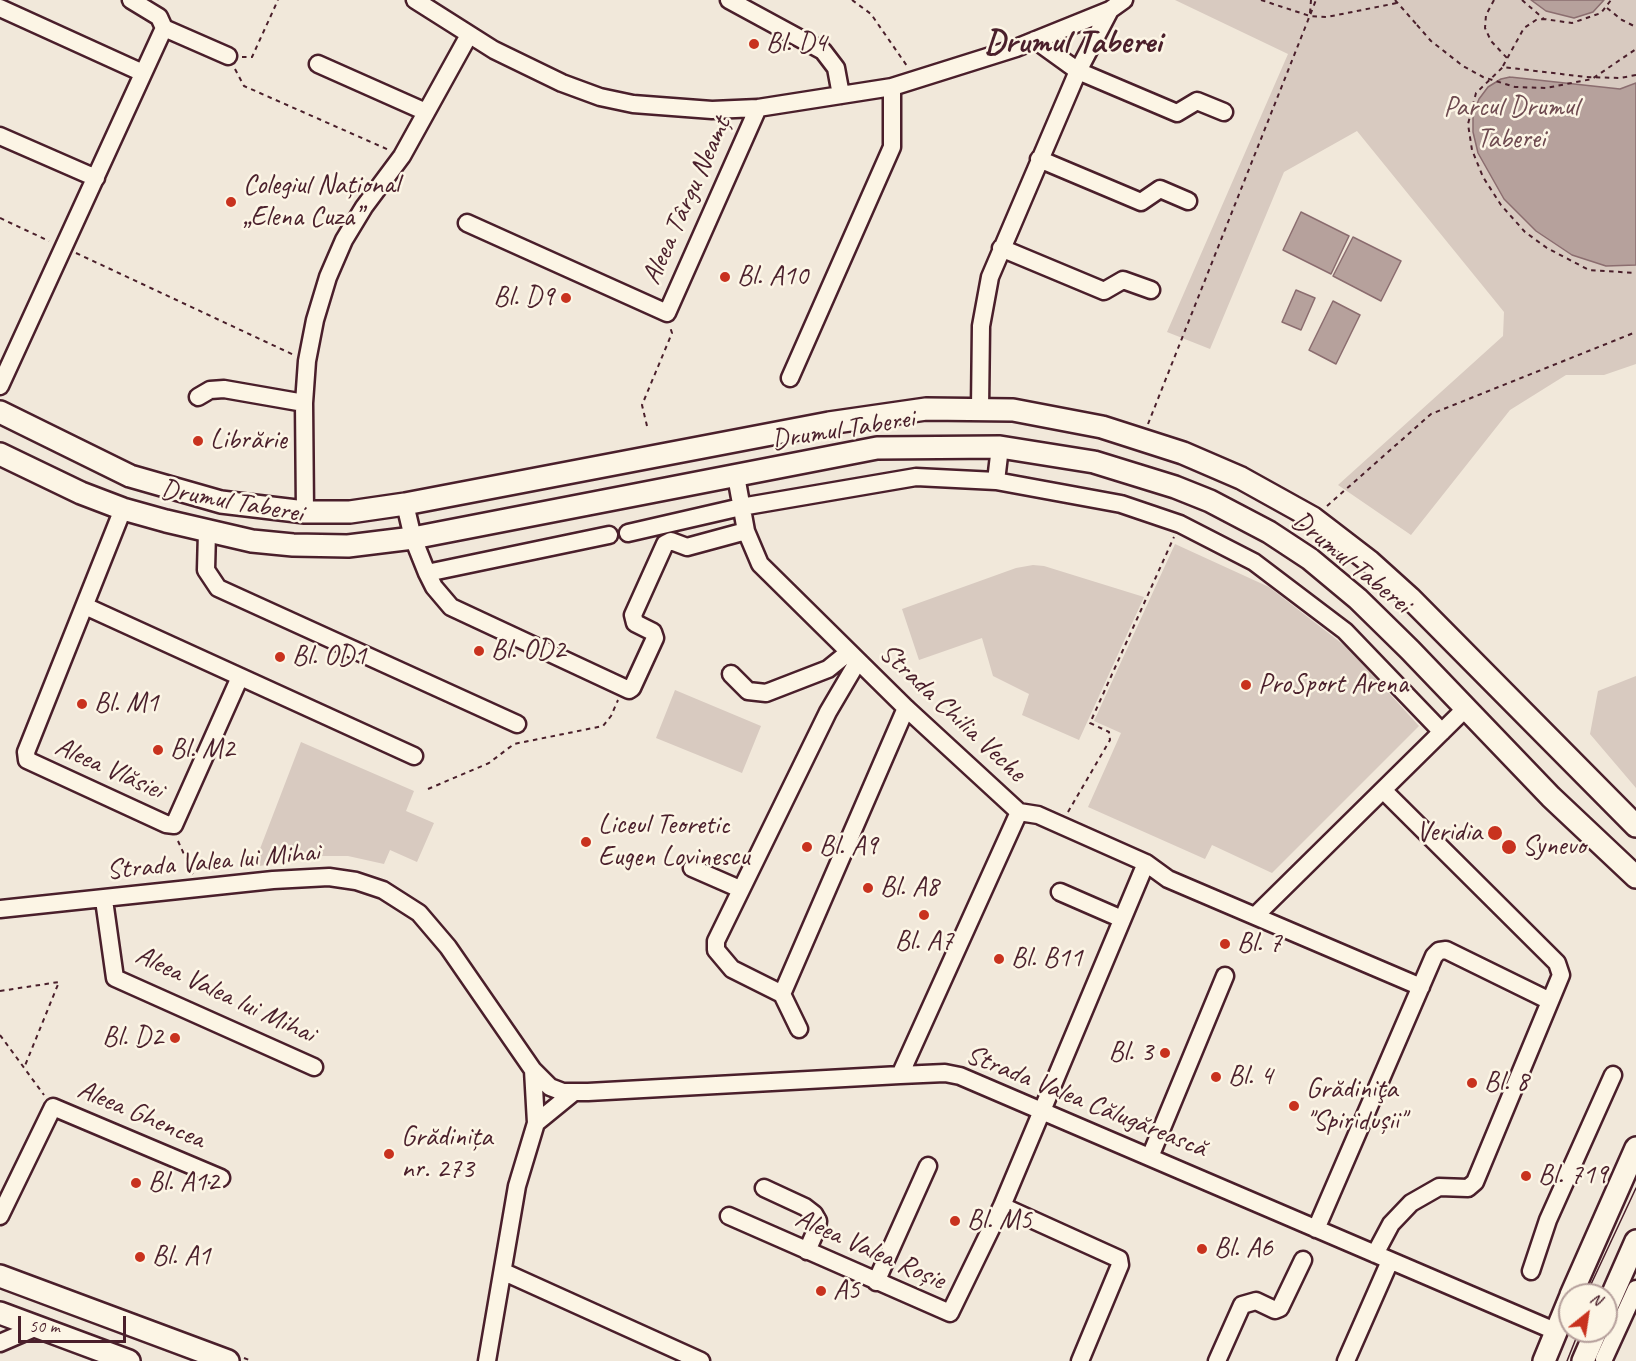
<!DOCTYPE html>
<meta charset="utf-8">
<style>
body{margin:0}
#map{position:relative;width:1636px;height:1361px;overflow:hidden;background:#f1e8da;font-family:Caveat,sans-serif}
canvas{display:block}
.north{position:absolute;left:1558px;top:1283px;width:60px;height:60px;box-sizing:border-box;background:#fcf5e5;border:2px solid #b59f9b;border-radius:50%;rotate:30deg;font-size:16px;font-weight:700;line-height:24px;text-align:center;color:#4a1f2b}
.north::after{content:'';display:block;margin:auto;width:21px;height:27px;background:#c8321e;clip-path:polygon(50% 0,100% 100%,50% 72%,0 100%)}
.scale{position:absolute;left:18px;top:1316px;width:108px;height:27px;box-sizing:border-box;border:3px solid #4a1f2b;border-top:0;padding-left:8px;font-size:18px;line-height:21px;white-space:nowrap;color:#4a1f2b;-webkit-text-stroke:4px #fcf5e5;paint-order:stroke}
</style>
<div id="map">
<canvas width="1636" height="1361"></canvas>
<div class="north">N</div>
<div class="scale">50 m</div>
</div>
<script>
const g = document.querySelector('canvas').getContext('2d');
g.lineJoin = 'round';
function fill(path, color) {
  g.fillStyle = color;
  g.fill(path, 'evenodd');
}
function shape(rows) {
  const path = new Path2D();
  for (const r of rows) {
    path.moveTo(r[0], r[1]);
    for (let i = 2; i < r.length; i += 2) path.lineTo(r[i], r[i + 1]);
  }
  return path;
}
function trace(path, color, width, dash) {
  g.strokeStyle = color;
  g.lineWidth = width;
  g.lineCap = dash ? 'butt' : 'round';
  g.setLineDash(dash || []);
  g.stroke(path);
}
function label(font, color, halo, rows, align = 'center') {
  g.font = font + ' Caveat,sans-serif';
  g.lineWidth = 5;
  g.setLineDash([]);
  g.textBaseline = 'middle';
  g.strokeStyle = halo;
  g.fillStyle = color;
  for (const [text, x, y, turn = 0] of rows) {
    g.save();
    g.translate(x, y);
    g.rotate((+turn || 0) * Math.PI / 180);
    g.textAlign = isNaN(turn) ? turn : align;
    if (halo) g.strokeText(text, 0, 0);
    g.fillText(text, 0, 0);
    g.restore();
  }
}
const green = shape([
 [1175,0,1636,0,1636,364,1604,375,1566,375,1510,410,1411,535,1338,485,1503,336,1504,312,1357,131,1284,172,1210,349,1167,332,1288,54],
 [1175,544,1269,587,1349,649,1419,726,1272,873,1212,845,1205,859,1088,807,1121,733,1094,721],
 [1033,565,1044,566,1144,597,1079,740,1022,715,1029,694,993,676,982,638,919,660,902,609,1016,568],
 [1636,676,1636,788,1590,734,1598,691],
 [675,690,761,726,742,773,656,738],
 [301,742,414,791,406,811,434,823,417,862,390,850,384,864,348,856,322,856,253,867]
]);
const water = shape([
 [1531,0,1604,0,1593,12,1574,18,1546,11,1531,0],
 [1510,77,1620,89,1636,83,1636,265,1606,266,1572,255,1536,231,1504,199,1478,153,1473,132,1473,114,1479,99,1488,87,1501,79,1510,77],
 [1301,212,1349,236,1331,274,1283,250,1301,212],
 [1353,237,1401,261,1381,301,1333,276,1353,237],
 [1296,290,1315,298,1301,330,1282,322,1296,290],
 [1333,301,1360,315,1336,364,1309,350,1333,301]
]);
const path = shape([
 [852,0,871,14,907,66],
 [1261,0,1310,16,1327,17,1397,3],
 [1395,0,1417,25],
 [1494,0,1486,15,1485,28,1491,41,1507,58],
 [1522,0,1544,19,1572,23,1601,13,1611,0],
 [1607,8,1622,20,1636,27],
 [1310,13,1311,0],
 [242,57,252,57,278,0],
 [1503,66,1524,28,1536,20,1544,19],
 [235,69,244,86,389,150],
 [1636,75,1620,78,1586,77,1503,67,1476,93,1468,124,1472,150,1483,177,1501,205,1525,232,1547,248,1589,270,1636,273],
 [0,218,49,241],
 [76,253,294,355],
 [1148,424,1316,0],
 [647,426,642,405,672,333,670,327],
 [1327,506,1431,414,1636,332],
 [428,789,489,763,514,744,603,726,611,716,618,700],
 [1068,812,1110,740,1109,732,1090,723,1174,537],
 [178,841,193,874],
 [0,991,59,982,24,1068],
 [0,1035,44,1095],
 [244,1358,252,1361]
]);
const minor = shape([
 [415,0,494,50,562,83,600,97,633,104,712,110,758,108,892,87,1016,48,1110,10,1124,0],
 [729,0,823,51,836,68,841,95],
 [0,8,143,73],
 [164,28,228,56],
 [1035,40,1078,71,1177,113,1197,101,1224,112],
 [318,64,426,112],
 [0,136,96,178],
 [1039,159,1141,202,1160,189,1188,201],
 [467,223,667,313,758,108],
 [1001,248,1104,291,1123,280,1151,290],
 [790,378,892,147,892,87],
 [0,386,164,28,159,17,131,0],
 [198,397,210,390,224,389,304,403],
 [980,408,981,326,990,277,1078,71,1110,10],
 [736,476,746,531,760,564,906,708,1019,812],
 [996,481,1000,447],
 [405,504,413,538,427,573,434,587,451,607,629,690,632,688,655,638,653,632,635,623,633,615,665,544,671,541,687,547,746,531],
 [123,509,26,752,27,760,166,824,174,825,240,677],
 [305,512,304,403,307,361,315,320,328,277,344,240,364,207,402,156,469,35],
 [207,532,206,570,218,588,517,724],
 [628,533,741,507,916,477,996,481,1121,504,1180,524,1254,562,1345,631,1442,732],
 [427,573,609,535],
 [85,606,414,756],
 [731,674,748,691,766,693,828,669,849,652],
 [1019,812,1038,815,1146,863,1168,879,1421,987],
 [692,868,740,889],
 [1060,892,1122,919],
 [104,900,115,978,314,1067],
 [0,909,273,880,329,877,356,881,383,890,419,913,448,947,533,1070,536,1123,517,1186,487,1361],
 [1255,916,1465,709],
 [782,994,732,969,716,950,716,941,828,712,858,661],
 [799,1029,782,994,906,708],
 [533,1070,550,1087,563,1092,588,1092,900,1075,945,1073,960,1076,1555,1331],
 [900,1075,1019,812],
 [536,1123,574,1092],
 [1150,1157,1225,976],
 [764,1188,805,1207,814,1214,818,1221,817,1228,807,1251],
 [1002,1206,1119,1259,1120,1265,1080,1361],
 [0,1216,53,1107,221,1178],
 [729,1216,950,1313,1002,1206,1146,863],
 [1316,1229,1434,956,1439,951,1446,950,1550,1001],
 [1375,1254,1391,1224,1411,1203,1439,1187,1468,1188,1475,1182,1561,975,1557,963,1383,790],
 [1531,1271,1548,1220,1613,1075],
 [504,1272,701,1361],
 [876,1282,928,1166],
 [0,1343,37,1327],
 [1604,1359,1636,1289],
 [1217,1361,1242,1305,1256,1301,1275,1310,1280,1308,1303,1260],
 [1346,1361,1390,1261]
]);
const major = shape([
 [0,412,130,476,221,502,305,512,350,512,405,504,829,423,926,409,1013,410,1102,427,1183,453,1241,478,1313,518,1330,531,1369,561,1410,598,1636,826],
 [0,454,81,493,123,509,166,521,252,541,293,545,348,546,413,538,877,448,1000,447,1094,462,1175,487,1210,501,1269,532,1310,559,1358,599,1410,650,1551,797,1636,877],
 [0,1276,228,1361],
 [1571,1295,1636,1148],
 [1606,1309,1636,1241],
 [0,1313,129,1361],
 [1544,1361,1570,1298],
 [1583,1361,1596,1331]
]);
const tram = shape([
 [1586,1295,1636,1188],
 [1567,1361,1579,1331]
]);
const pathBridge = shape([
 [1417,25,1431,41,1463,66,1483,77,1515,87,1546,88,1592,79,1636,49]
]);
const markers = [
 [754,44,6,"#c8321e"],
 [231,202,6,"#c8321e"],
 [725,277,6,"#c8321e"],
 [566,298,6,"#c8321e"],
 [198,441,6,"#c8321e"],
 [479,651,6,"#c8321e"],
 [280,657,6,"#c8321e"],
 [1246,685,6,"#c8321e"],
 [82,704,6,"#c8321e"],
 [158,750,6,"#c8321e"],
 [1495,833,8,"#c8321e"],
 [586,842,6,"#c8321e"],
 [807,847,6,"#c8321e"],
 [1509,847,8,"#c8321e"],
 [868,888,6,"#c8321e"],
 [924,915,6,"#c8321e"],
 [1225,944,6,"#c8321e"],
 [999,959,6,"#c8321e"],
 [175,1038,6,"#c8321e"],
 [1165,1053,6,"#c8321e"],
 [1216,1077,6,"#c8321e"],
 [1472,1083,6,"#c8321e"],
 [1294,1106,6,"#c8321e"],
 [389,1154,6,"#c8321e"],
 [1526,1176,6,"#c8321e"],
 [136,1183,6,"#c8321e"],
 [955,1221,6,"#c8321e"],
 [1202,1249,6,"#c8321e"],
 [140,1257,6,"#c8321e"],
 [821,1291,6,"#c8321e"]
];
const poiNames = [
 ["Bl. D4",766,44],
 ["Colegiul Național",243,186],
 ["„Elena Cuza”",243,218],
 ["Bl. A10",737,277],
 ["Bl. D9",554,298,"right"],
 ["Librărie",210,441],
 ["Bl. OD2",491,651],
 ["Bl. OD1",292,657],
 ["ProSport Arena",1258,685],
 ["Bl. M1",94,704],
 ["Bl. M2",170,750],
 ["Liceul Teoretic",598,826],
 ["Eugen Lovinescu",598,858],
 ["Veridia",1482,833,"right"],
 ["Bl. A9",819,847],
 ["Synevo",1522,847],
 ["Bl. A8",880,888],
 ["Bl. A7",924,942,"center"],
 ["Bl. 7",1237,944],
 ["Bl. B11",1011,959],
 ["Bl. D2",163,1038,"right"],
 ["Bl. 3",1153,1053,"right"],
 ["Bl. 4",1228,1077],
 ["Bl. 8",1484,1083],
 ["Grădiniţa",1306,1090],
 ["\"Spiridușii\"",1306,1122],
 ["Grădinița",401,1138],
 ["nr. 273",401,1170],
 ["Bl. 719",1538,1176],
 ["Bl. A12",148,1183],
 ["Bl. M5",967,1221],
 ["Bl. A6",1214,1249],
 ["Bl. A1",152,1257],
 ["A5",833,1291]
];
const parkNames = [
 ["Parcul Drumul",1511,108],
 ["Taberei",1511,140]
];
const streetNames = [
 ["Aleea Târgu Neamț",687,201,-66],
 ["Drumul Taberei",843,430,-9],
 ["Drumul Taberei",232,502,10],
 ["Drumul Taberei",1351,563,39],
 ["Strada Chilia Veche",952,713,43],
 ["Aleea Vlăsiei",109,769,24],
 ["Strada Valea lui Mihai",213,862,-5],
 ["Aleea Valea lui Mihai",225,995,25],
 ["Strada Valea Călugărească",1086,1102,22],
 ["Aleea Ghencea",141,1115,23],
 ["Aleea Valea Roșie",870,1250,24]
];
const districtNames = [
 ["Drumul Taberei",1073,43]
];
fill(green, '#d8cac0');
fill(water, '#b6a19c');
trace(water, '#8b6d6f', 1.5);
trace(minor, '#4a1f2b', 21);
trace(major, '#4a1f2b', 26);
trace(path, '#4a1f2b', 2, [4.5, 4.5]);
trace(minor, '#fcf5e5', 16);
trace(major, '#fcf5e5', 21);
trace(tram, '#4a1f2b', 1.5);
trace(pathBridge, '#4a1f2b', 2, [4.5, 4.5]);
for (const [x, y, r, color] of markers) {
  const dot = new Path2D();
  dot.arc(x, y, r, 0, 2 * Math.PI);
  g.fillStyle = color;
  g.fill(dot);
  trace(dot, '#fcf5e5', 2);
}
label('28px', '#4a1f2b', '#fcf5e5', poiNames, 'left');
label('28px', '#6e4a50', '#fcf5e5', parkNames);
label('28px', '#4a1f2b', '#fcf5e5', streetNames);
label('bold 34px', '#4a1f2b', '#fcf5e5', districtNames);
</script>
